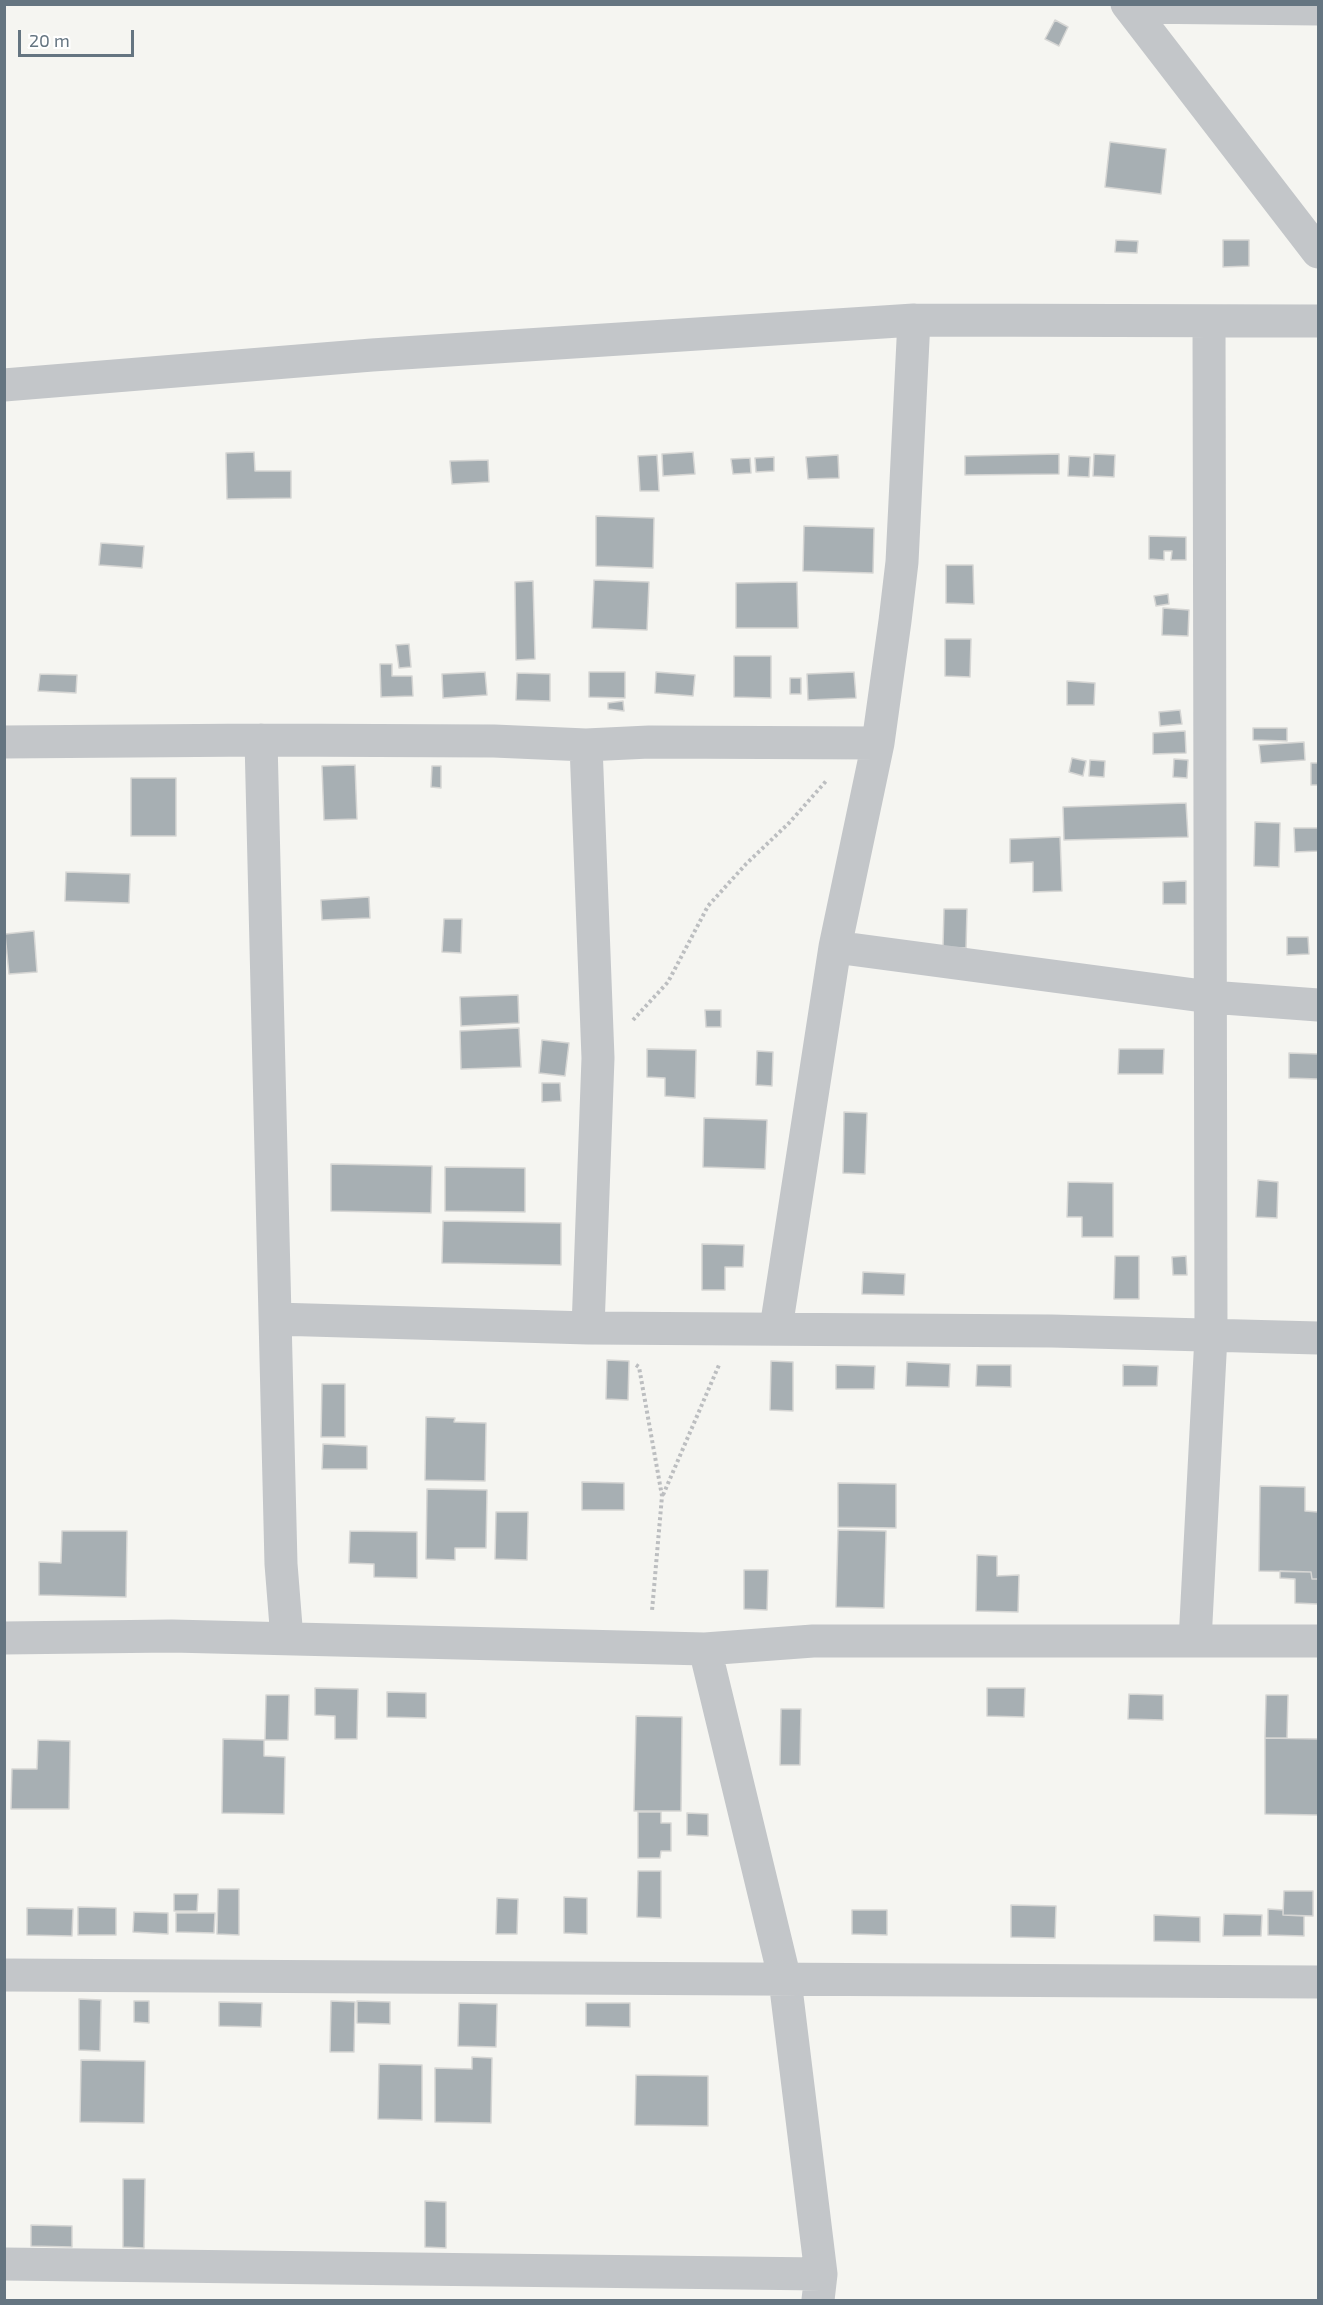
<!DOCTYPE html>
<style>
body{margin:0}
#map{position:relative;width:1323px;height:2305px;overflow:hidden;background:#f5f5f1;font-family:"Exo 2",sans-serif}
canvas{display:block}
.frame{position:absolute;inset:0;border:6px solid #657581;pointer-events:none}
.scale{position:absolute;left:18px;top:30px;width:116px;height:27px;box-sizing:border-box;border:3px solid #657581;border-top:0;padding-left:8px;font-size:18px;line-height:21px;white-space:nowrap;color:#657581;-webkit-text-stroke:4px #fff;paint-order:stroke}
</style>
<div id="map">
<canvas width="1323" height="2305"></canvas>
<div class="frame"></div>
<div class="scale">20 m</div>
</div>
<script>
const g = document.querySelector('canvas').getContext('2d');
g.lineJoin = 'round';
function fill(path, color) {
  g.fillStyle = color;
  g.fill(path, 'evenodd');
}
function shape(rows) {
  const path = new Path2D();
  for (const r of rows) {
    path.moveTo(r[0], r[1]);
    for (let i = 2; i < r.length; i += 2) path.lineTo(r[i], r[i + 1]);
  }
  return path;
}
function trace(path, color, width, dash) {
  g.strokeStyle = color;
  g.lineWidth = width;
  g.lineCap = dash ? 'butt' : 'round';
  g.setLineDash(dash || []);
  g.stroke(path);
}
const building = shape([
 [1055,20,1068,27,1059,46,1045,39,1055,20],
 [1110,142,1166,149,1161,194,1105,187,1110,142],
 [1116,240,1138,241,1137,253,1115,252,1116,240],
 [1223,240,1249,240,1249,266,1223,267,1223,240],
 [254,452,255,471,291,471,291,498,227,499,226,453,254,452],
 [693,452,695,474,663,476,662,454,693,452],
 [1059,454,1059,474,965,475,965,456,1059,454],
 [1094,454,1115,455,1114,477,1093,476,1094,454],
 [657,455,659,491,640,491,638,456,657,455],
 [838,455,839,478,808,479,806,457,838,455],
 [1069,456,1090,457,1089,477,1068,476,1069,456],
 [774,457,774,471,756,472,755,458,774,457],
 [750,458,751,473,733,474,731,459,750,458],
 [488,460,489,482,452,484,450,461,488,460],
 [596,516,654,518,653,568,596,566,596,516],
 [804,526,874,528,873,573,803,571,804,526],
 [1149,536,1186,537,1186,560,1171,560,1172,551,1164,551,1164,560,1149,559,1149,536],
 [101,543,144,546,142,568,99,565,101,543],
 [946,565,973,565,974,604,946,603,946,565],
 [594,580,649,582,647,630,592,628,594,580],
 [533,581,535,659,516,660,515,582,533,581],
 [797,582,798,628,736,628,736,583,797,582],
 [1168,594,1169,604,1156,606,1154,596,1168,594],
 [1163,608,1189,610,1188,636,1162,635,1163,608],
 [945,639,971,639,970,677,945,676,945,639],
 [409,644,411,667,399,668,396,645,409,644],
 [734,656,771,656,771,698,734,697,734,656],
 [380,664,392,664,392,676,412,676,413,696,381,697,380,664],
 [485,672,487,695,443,698,442,674,485,672],
 [589,672,625,672,625,698,589,697,589,672],
 [656,672,695,675,693,696,655,693,656,672],
 [854,672,856,698,808,700,807,674,854,672],
 [517,673,550,674,550,701,516,700,517,673],
 [40,674,77,675,76,693,38,691,40,674],
 [790,678,801,678,801,694,790,694,790,678],
 [1067,681,1095,683,1094,705,1067,705,1067,681],
 [623,701,624,711,608,709,608,703,623,701],
 [1180,710,1182,724,1160,726,1159,712,1180,710],
 [1253,728,1287,728,1287,741,1253,740,1253,728],
 [1185,731,1186,753,1153,754,1153,733,1185,731],
 [1304,742,1305,760,1261,763,1259,745,1304,742],
 [1072,758,1086,761,1083,776,1069,772,1072,758],
 [1174,759,1188,760,1187,778,1173,777,1174,759],
 [1090,760,1105,761,1104,777,1089,776,1090,760],
 [1311,763,1318,763,1318,785,1311,785,1311,763],
 [355,765,357,819,324,820,322,766,355,765],
 [432,766,441,766,441,788,431,787,432,766],
 [131,778,176,778,176,836,131,836,131,778],
 [1186,803,1188,837,1064,840,1063,807,1186,803],
 [1255,822,1280,823,1279,867,1254,866,1255,822],
 [1294,828,1318,828,1318,851,1295,852,1294,828],
 [1060,837,1062,891,1033,892,1033,862,1010,863,1010,839,1060,837],
 [66,872,130,874,129,903,65,901,66,872],
 [1186,881,1186,904,1163,904,1163,882,1186,881],
 [369,897,370,918,322,920,321,900,369,897],
 [944,909,967,909,966,948,943,947,944,909],
 [444,919,462,919,461,953,442,952,444,919],
 [34,931,37,972,9,974,5,934,34,931],
 [1287,937,1308,937,1309,954,1287,955,1287,937],
 [518,995,519,1023,461,1026,460,997,518,995],
 [705,1010,721,1010,721,1027,706,1027,705,1010],
 [519,1028,521,1067,461,1069,460,1031,519,1028],
 [542,1040,569,1043,565,1076,539,1073,542,1040],
 [647,1049,696,1050,695,1098,665,1096,665,1078,647,1077,647,1049],
 [1119,1049,1164,1049,1163,1074,1118,1074,1119,1049],
 [757,1051,773,1052,772,1086,756,1085,757,1051],
 [1289,1053,1318,1054,1318,1079,1289,1078,1289,1053],
 [542,1083,560,1083,561,1101,542,1102,542,1083],
 [844,1112,867,1113,865,1174,843,1173,844,1112],
 [704,1118,767,1120,765,1169,703,1167,704,1118],
 [331,1164,432,1166,431,1213,331,1211,331,1164],
 [445,1167,525,1168,525,1212,445,1211,445,1167],
 [1258,1180,1278,1182,1277,1218,1256,1217,1258,1180],
 [1068,1182,1113,1183,1113,1237,1082,1237,1082,1217,1067,1217,1068,1182],
 [443,1221,561,1223,561,1265,442,1263,443,1221],
 [702,1244,744,1245,743,1267,725,1267,725,1290,702,1290,702,1244],
 [1115,1256,1139,1256,1139,1299,1114,1299,1115,1256],
 [1186,1256,1187,1275,1173,1275,1172,1257,1186,1256],
 [863,1272,905,1274,904,1295,862,1294,863,1272],
 [607,1360,629,1361,628,1400,606,1399,607,1360],
 [771,1361,793,1362,793,1411,770,1410,771,1361],
 [907,1362,950,1364,949,1387,906,1386,907,1362],
 [836,1365,875,1366,874,1389,836,1389,836,1365],
 [977,1365,1011,1365,1011,1387,976,1386,977,1365],
 [1123,1365,1158,1366,1157,1386,1123,1386,1123,1365],
 [322,1384,345,1384,345,1437,321,1437,322,1384],
 [426,1417,455,1418,454,1422,486,1423,485,1481,425,1480,426,1417],
 [323,1444,367,1446,367,1469,322,1469,323,1444],
 [582,1482,624,1483,624,1510,582,1510,582,1482],
 [838,1483,896,1484,896,1528,838,1527,838,1483],
 [1260,1486,1305,1487,1305,1511,1318,1512,1318,1579,1312,1579,1311,1572,1259,1571,1260,1486],
 [427,1489,487,1490,486,1548,455,1548,455,1560,426,1559,427,1489],
 [496,1512,528,1512,527,1560,495,1559,496,1512],
 [838,1530,886,1531,884,1608,836,1607,838,1530],
 [62,1531,127,1531,126,1597,39,1595,39,1562,61,1563,62,1531],
 [350,1531,417,1532,417,1578,374,1577,374,1564,349,1563,350,1531],
 [977,1555,997,1556,997,1576,1019,1575,1018,1612,976,1611,977,1555],
 [744,1570,768,1570,767,1610,744,1609,744,1570],
 [1280,1571,1311,1572,1312,1579,1318,1579,1318,1604,1295,1603,1295,1579,1280,1578,1280,1571],
 [315,1688,358,1689,357,1739,335,1739,335,1716,315,1715,315,1688],
 [987,1688,1025,1688,1024,1717,987,1716,987,1688],
 [387,1692,426,1693,426,1718,387,1717,387,1692],
 [1129,1694,1163,1695,1163,1720,1128,1719,1129,1694],
 [266,1695,289,1695,288,1740,265,1740,266,1695],
 [1266,1695,1288,1695,1287,1738,1265,1738,1266,1695],
 [781,1709,801,1709,800,1765,780,1765,781,1709],
 [636,1716,682,1717,681,1811,634,1811,636,1716],
 [1265,1738,1318,1739,1318,1815,1265,1814,1265,1738],
 [223,1739,264,1740,264,1756,285,1757,284,1814,222,1813,223,1739],
 [38,1740,70,1741,69,1809,11,1809,12,1769,37,1769,38,1740],
 [638,1812,661,1812,661,1823,671,1823,671,1851,661,1851,660,1858,638,1858,638,1812],
 [687,1813,708,1814,708,1836,687,1835,687,1813],
 [638,1871,661,1871,661,1918,637,1917,638,1871],
 [218,1889,239,1889,239,1935,217,1934,218,1889],
 [1284,1891,1313,1891,1313,1916,1283,1915,1284,1891],
 [174,1894,198,1894,197,1911,174,1911,174,1894],
 [564,1897,587,1898,587,1934,564,1933,564,1897],
 [497,1898,518,1899,517,1934,496,1934,497,1898],
 [1011,1905,1056,1906,1055,1938,1011,1937,1011,1905],
 [78,1907,116,1908,116,1935,78,1935,78,1907],
 [27,1908,73,1909,72,1936,27,1935,27,1908],
 [1268,1909,1283,1910,1283,1915,1304,1916,1304,1936,1268,1935,1268,1909],
 [852,1910,887,1910,887,1935,852,1934,852,1910],
 [134,1912,168,1913,168,1934,133,1932,134,1912],
 [176,1913,215,1913,214,1933,176,1932,176,1913],
 [1224,1914,1262,1915,1261,1936,1223,1936,1224,1914],
 [1154,1915,1200,1917,1200,1942,1154,1941,1154,1915],
 [79,1999,101,2000,100,2051,79,2050,79,1999],
 [134,2001,149,2001,149,2023,134,2022,134,2001],
 [331,2001,355,2002,354,2052,330,2052,331,2001],
 [357,2001,390,2002,390,2024,357,2023,357,2001],
 [219,2002,262,2003,261,2027,219,2026,219,2002],
 [459,2003,497,2004,496,2047,458,2046,459,2003],
 [586,2003,630,2003,630,2027,586,2026,586,2003],
 [472,2057,492,2058,491,2123,435,2122,435,2068,472,2069,472,2057],
 [81,2060,145,2061,144,2123,80,2122,81,2060],
 [379,2064,422,2065,422,2120,378,2119,379,2064],
 [636,2075,708,2076,708,2126,635,2125,636,2075],
 [123,2179,145,2179,144,2248,123,2247,123,2179],
 [425,2201,446,2202,446,2248,425,2247,425,2201],
 [31,2225,72,2226,72,2247,31,2246,31,2225]
]);
const path = shape([
 [633,1020,668,982,708,906,746,864,789,823,827,780],
 [636,1365,639,1367,662,1496,652,1611],
 [663,1495,719,1365]
]);
const minor = shape([
 [1127,4,1318,252],
 [1131,7,1318,9],
 [4,385,372,355,914,320,1318,321],
 [261,740,281,1564,287,1639],
 [4,742,261,740,494,741,586,745,649,742,878,743],
 [586,745,598,1058,588,1328],
 [835,947,1210,997,1318,1005],
 [275,1319,588,1328,1052,1331,1318,1338],
 [776,1328,835,947,878,743,895,621,902,562,914,320],
 [4,1638,172,1636,705,1649,813,1641,1318,1641],
 [1195,1641,1211,1336,1209,321],
 [705,1649,785,1980,821,2274,818,2300],
 [4,1975,1318,1982],
 [4,2264,821,2274]
]);
fill(building, '#a7afb3');
trace(building, '#d6d6d4', 1.5);
trace(path, '#bcbec0', 4, [3, 3]);
trace(minor, '#c3c6c9', 33);
</script>
